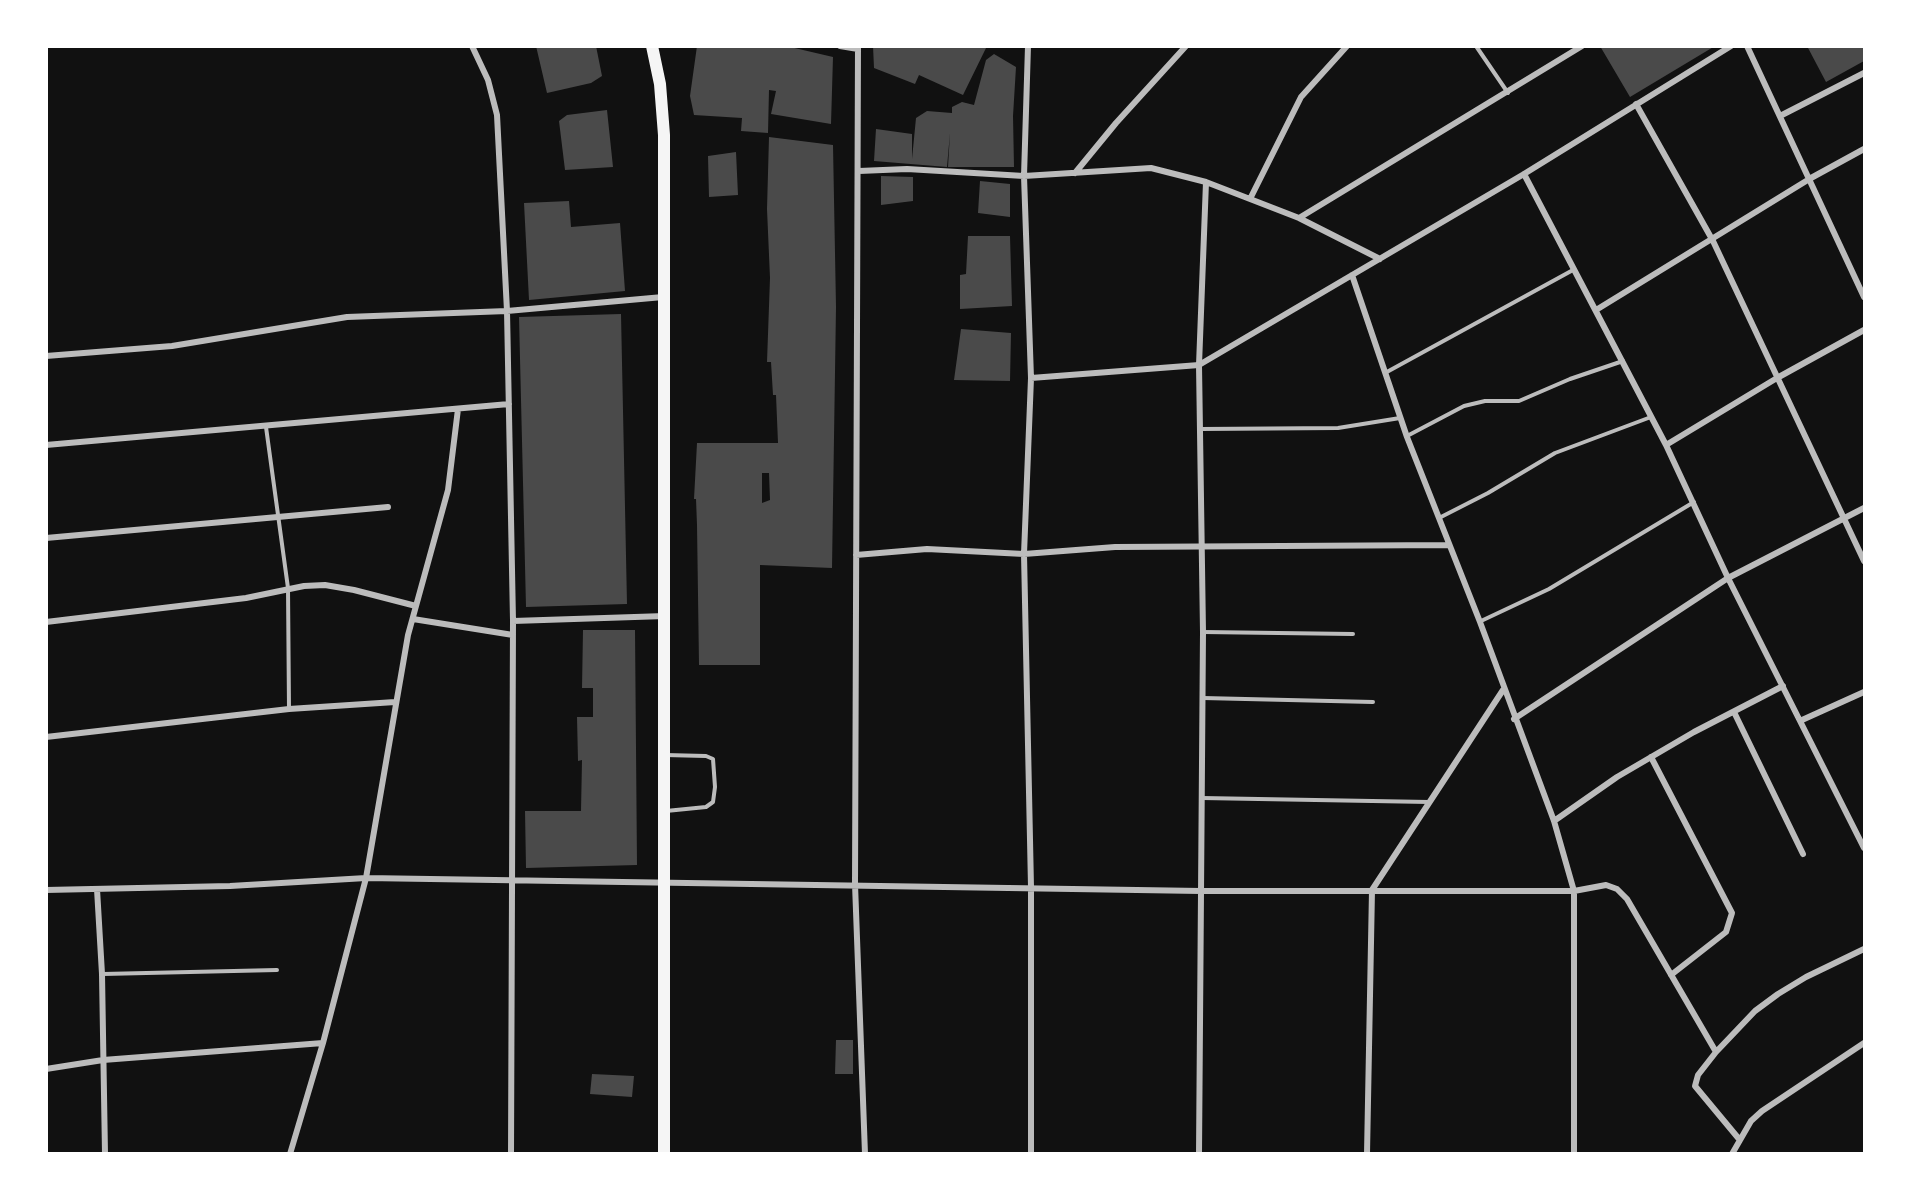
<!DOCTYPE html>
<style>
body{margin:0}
#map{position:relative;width:1911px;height:1200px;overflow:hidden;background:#111;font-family:"IBM Plex Sans",sans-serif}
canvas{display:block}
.frame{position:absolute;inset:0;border:48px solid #fff;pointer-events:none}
</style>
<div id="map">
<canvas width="1911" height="1200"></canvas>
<div class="frame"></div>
</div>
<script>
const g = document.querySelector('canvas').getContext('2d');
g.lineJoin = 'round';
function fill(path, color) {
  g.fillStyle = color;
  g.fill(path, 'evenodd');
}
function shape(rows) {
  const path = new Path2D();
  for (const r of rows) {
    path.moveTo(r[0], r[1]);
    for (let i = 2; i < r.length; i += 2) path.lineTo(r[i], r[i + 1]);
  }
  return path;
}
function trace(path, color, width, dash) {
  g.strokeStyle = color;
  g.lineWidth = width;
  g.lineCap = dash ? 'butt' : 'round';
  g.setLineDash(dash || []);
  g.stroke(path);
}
const building = shape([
 [536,46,596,46,602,76,591,83,547,93],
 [697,46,786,46,833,57,831,124,771,114,776,91,769,90,768,133,741,131,742,118,694,115,690,96],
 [873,46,987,46,963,95,919,75,915,84,874,68],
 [1600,46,1715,46,1630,97],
 [1807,46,1864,46,1864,61,1826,82],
 [994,54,1016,67,1013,116,1014,167,948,167,950,133,947,167,874,161,876,129,912,134,912,159,916,118,927,111,952,113,952,107,962,102,974,105,986,60],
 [607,110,613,167,565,170,559,121,567,115],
 [769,137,833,145,836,307,832,568,760,565,760,665,699,665,697,525,696,499,694,499,697,443,778,443,776,395,773,395,771,362,767,362,770,278,767,209],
 [762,473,769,473,770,500,762,503],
 [736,152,738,195,709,197,708,156],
 [881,176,913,177,913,201,881,205],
 [980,181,1010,184,1010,217,978,213],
 [569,201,571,227,620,223,625,291,529,300,524,203],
 [968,236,1010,236,1012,306,960,309,960,275,966,274],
 [621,314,627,604,526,607,519,317],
 [961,329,1011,333,1010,381,954,380],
 [583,630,635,630,637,865,526,868,525,811,581,811,582,760,578,761,577,717,593,717,593,688,582,688],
 [836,1040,853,1040,853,1074,835,1074],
 [592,1074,634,1076,632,1097,590,1094]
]);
const service = shape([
 [1476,46,1508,93],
 [1385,373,1573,270],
 [266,427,288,588,289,709],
 [1201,429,1338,428,1400,418],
 [1407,436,1464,406,1485,401,1519,401,1570,379,1623,361],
 [1439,518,1488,493,1555,453,1651,417],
 [1481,621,1549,589,1694,502],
 [1203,632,1353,634],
 [1203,698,1373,702],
 [665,755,706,756,713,759,715,787,713,802,706,807,666,811],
 [1202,798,1429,802],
 [103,974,277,970]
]);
const minor = shape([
 [472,46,488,80,497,115,507,311,513,621,511,1154],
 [840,46,858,49],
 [858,46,855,884,865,1154],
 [1028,46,1024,176,1031,378,1024,554,1031,887,1031,1154],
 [1747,46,1864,297],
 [1636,104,1713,241,1864,561],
 [1780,116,1864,73],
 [859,171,907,169,1024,176,1151,168,1206,182,1199,365,1203,632,1199,1154],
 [1075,173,1116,123,1186,46],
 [1524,174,1666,445,1728,578,1864,848],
 [1206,182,1250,199,1301,97,1347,46],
 [1250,199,1299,218,1582,46],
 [1299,218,1380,259],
 [1352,275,1407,437,1480,622,1554,821,1574,891,1574,1154],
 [1596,310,1811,178,1864,149],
 [46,356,172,346,347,317,507,311,663,297],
 [1031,378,1199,365,1524,174,1731,46],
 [46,445,509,404],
 [1666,445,1777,378,1864,330],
 [46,538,388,507],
 [856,555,927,549,1024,554,1115,547,1449,545],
 [413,619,513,635],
 [513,621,665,616],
 [46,622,246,598,304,586,325,585,354,590,416,606],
 [1734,712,1803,854],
 [1514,719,1728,578,1864,508],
 [1802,720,1864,692],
 [46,737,289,709,395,702],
 [1651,757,1732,913,1726,932,1671,975],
 [1554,821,1617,777,1694,732,1783,686],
 [97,889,102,974,105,1154],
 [46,890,230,886,366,878,1201,891,1574,891,1606,885,1617,889,1627,899,1716,1052,1755,1011,1778,994,1806,977,1864,949],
 [1716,1052,1698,1075,1695,1086,1739,1139],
 [46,1069,103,1060,323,1043],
 [290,1154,323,1043,366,878,408,635,448,490,458,409],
 [1367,1154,1372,890,1503,690],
 [1732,1154,1751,1121,1762,1111,1864,1043]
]);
const primary = shape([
 [652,46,660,84,664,135,664,1154]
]);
fill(building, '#4a4a4a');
trace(service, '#bcbcbc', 4);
trace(minor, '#bcbcbc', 6);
trace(primary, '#f5f5f5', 12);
</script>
